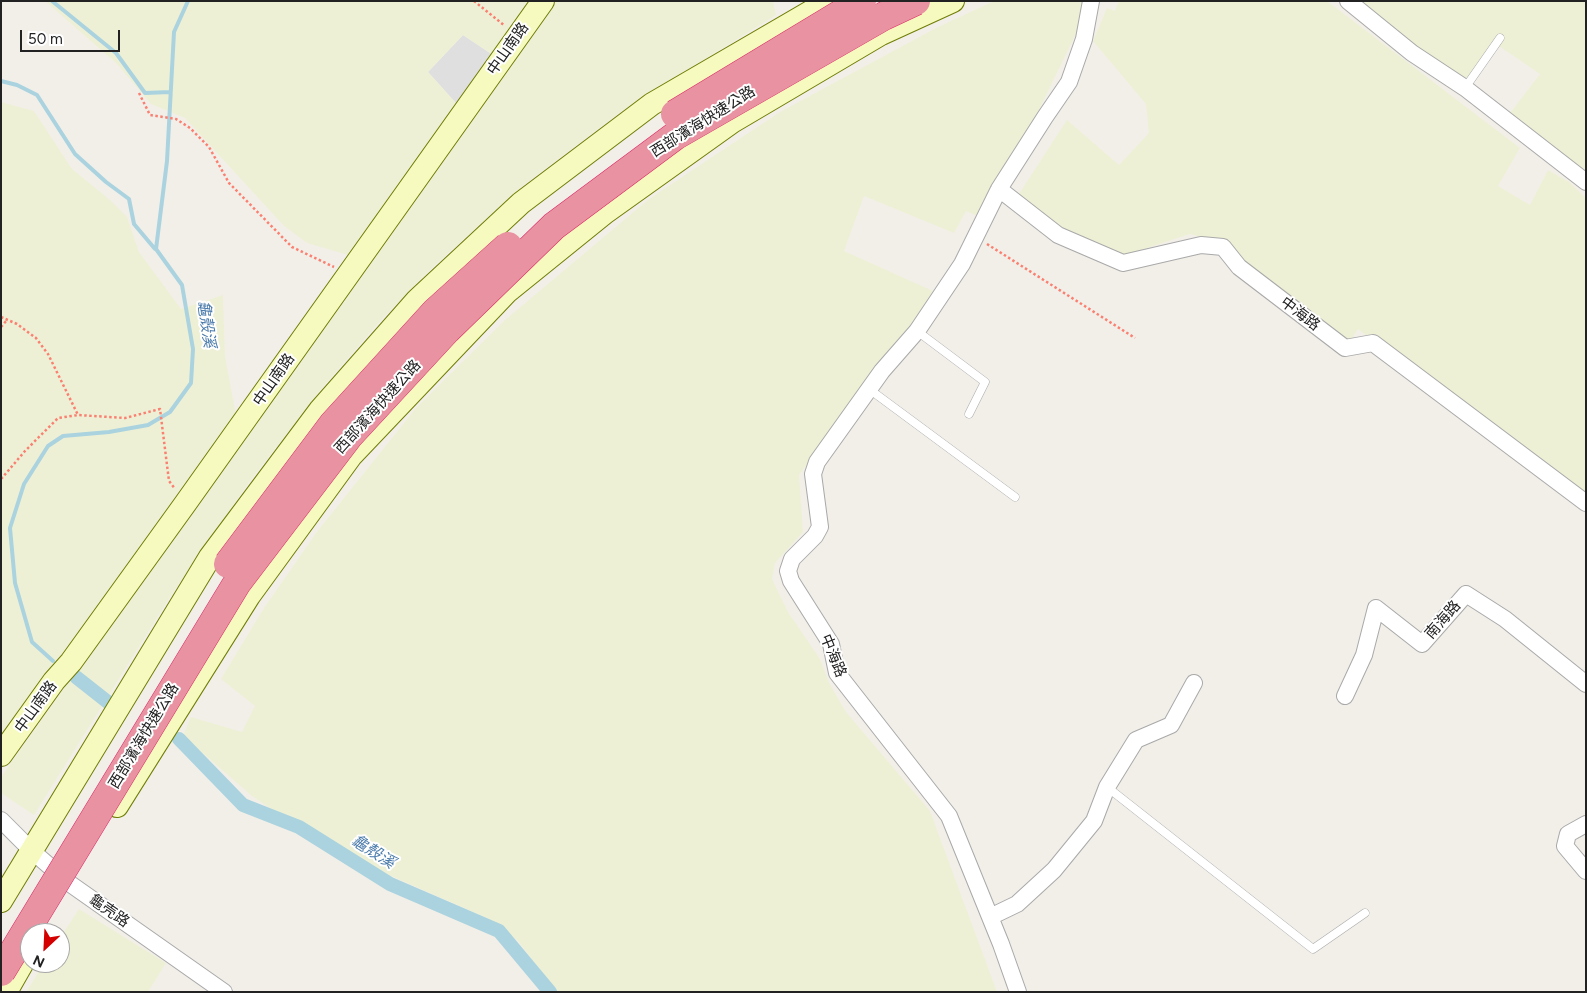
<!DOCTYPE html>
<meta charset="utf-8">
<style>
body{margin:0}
#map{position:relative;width:1587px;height:993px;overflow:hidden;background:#f2efe9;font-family:Figtree,sans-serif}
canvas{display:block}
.frame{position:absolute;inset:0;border:2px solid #222;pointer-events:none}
.north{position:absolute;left:20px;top:923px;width:50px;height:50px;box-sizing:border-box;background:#fff;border:1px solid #a7a7a7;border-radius:50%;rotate:205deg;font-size:14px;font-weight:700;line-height:20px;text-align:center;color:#222}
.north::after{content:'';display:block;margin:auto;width:18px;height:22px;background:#d40000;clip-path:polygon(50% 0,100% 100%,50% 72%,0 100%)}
.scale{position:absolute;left:20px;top:30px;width:100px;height:22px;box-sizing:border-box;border:2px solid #222;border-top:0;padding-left:6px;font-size:15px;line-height:18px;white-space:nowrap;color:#222;-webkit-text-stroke:4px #fff;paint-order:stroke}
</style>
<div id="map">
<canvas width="1587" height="993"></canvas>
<div class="frame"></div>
<div class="north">N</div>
<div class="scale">50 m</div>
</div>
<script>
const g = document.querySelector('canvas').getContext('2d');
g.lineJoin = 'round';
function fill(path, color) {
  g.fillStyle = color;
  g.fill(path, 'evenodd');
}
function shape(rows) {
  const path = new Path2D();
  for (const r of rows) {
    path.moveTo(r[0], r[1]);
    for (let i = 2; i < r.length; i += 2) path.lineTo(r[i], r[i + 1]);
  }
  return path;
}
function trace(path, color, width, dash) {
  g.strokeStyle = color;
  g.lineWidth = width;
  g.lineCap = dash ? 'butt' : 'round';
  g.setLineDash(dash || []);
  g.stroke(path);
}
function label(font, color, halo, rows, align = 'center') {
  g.font = font + ' Figtree,"Noto Sans TC",sans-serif';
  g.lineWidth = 4;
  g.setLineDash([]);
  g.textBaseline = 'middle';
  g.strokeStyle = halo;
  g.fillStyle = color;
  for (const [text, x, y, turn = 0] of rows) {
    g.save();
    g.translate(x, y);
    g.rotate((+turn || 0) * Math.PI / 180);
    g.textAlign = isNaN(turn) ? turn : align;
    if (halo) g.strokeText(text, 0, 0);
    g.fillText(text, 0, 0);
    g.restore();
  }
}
const residential = shape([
 [463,35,499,59,463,111,428,72]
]);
const farmland = shape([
 [45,1,540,1,499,59,463,35,428,72,463,111,358,258,307,243,284,226,185,118,151,104,116,63],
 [551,1,773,1,776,15,622,111,524,185,433,267,382,319,323,387,250,481,170,597,34,815,1,793,1,777],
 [994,1,1087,1,1086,13,1017,155,979,217,966,211,954,233,864,196,844,251,933,291,898,345,799,475,803,532,775,563,772,579,788,612,820,659,829,683,846,712,930,811,997,992,557,992,518,941,489,919,382,872,341,848,288,820,252,796,183,736,191,717,242,732,255,706,221,679,262,611,316,533,416,408,505,320,649,199,780,112,936,28],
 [1119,1,1327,1,1520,148,1498,186,1530,205,1548,170,1569,182,1586,198,1586,501,1358,329,1349,343,1240,261,1231,245,1190,234,1113,259,1058,231,1017,197,1067,120,1119,165,1149,133,1146,104,1093,41,1107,8,1115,11],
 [1352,1,1586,1,1586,179,1507,117,1540,74,1493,42,1462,86],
 [1,102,34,111,72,169,110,200,127,217,139,252,181,309,223,295,225,357,238,425,1,760],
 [79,909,166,963,148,992,26,992,44,963,60,963,60,938]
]);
const stream = shape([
 [52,1,116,53,145,93,170,92],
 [1,81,17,85,37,95,75,154,106,182,129,199,134,224,155,249],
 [53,661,32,642,15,583,10,528,24,484,48,446,63,436,109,432,148,425,170,412,191,383,193,349,182,285,156,249,167,161,174,32,188,1]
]);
const canal = shape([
 [76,677,109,703],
 [179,739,243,805,299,827,390,884,499,931,550,992]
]);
const path = shape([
 [474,1,505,26],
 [139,93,150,115,176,119,190,128,209,147,229,183,292,247,334,267],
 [987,244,1135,338],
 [1,317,17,324,36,338,48,354,78,415],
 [1,327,7,320],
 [1,477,2,478,25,451,58,418,78,415,125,418,160,409,169,481,175,489]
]);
const lane = shape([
 [1465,88,1500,38],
 [917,331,985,382,969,414],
 [869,389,1015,497],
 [1107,787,1313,949,1365,913]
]);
const street = shape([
 [1348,1,1412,53,1465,88,1586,182],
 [999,189,1058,235,1123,263,1201,245,1223,247,1239,267,1345,348,1373,343,1586,503],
 [1345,696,1364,655,1376,608,1422,644,1466,594,1505,619,1586,684],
 [1,820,32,851,69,883,224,992],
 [1586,824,1568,834,1565,846,1586,871],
 [990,917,1017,904,1054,870,1094,821,1107,787,1136,740,1171,725,1194,683],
 [1018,992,1001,944,949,816,837,673,831,644,791,581,788,571,792,559,815,536,820,527,813,474,817,462,882,371,917,331,962,264,999,189,1045,117,1069,82,1084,39,1091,1]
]);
const secondary = shape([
 [1,755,54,681,71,662,185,504,543,1],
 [117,806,249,596,351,456,507,292,606,212,732,122,881,34,953,1],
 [1,901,210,557,320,410,417,300,521,203,652,104,829,1],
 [6,992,30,950]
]);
const highwayBridge = shape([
 [675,114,862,1],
 [228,564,333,424,435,312,508,246],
 [1,972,237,583,349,436,447,330,554,226,675,136,884,16,916,1]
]);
const streetNames = [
 ["中山南路",508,49,-55],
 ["西部濱海快速公路",703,122,-32],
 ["中海路",1300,314,37],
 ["中山南路",274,380,-55],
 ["西部濱海快速公路",378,407,-48],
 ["南海路",1443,620,-49],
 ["中海路",833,656,68],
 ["中山南路",36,707,-54],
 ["西部濱海快速公路",144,736,-59],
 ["龜壳路",109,911,35]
];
const waterNames = [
 ["龜殼溪",206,324,82],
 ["龜殼溪",373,852,32]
];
fill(residential, '#e0dfdf');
fill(farmland, '#eef0d5');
trace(stream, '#aad3df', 4);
trace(canal, '#aad3df', 14);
trace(lane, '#a9a9a9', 9);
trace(street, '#a9a9a9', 18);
trace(secondary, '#707d05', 24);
trace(path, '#fa8072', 2.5, [2.5, 2.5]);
trace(lane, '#fff', 8);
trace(street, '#fff', 16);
trace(secondary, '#f7fabf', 22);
trace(highwayBridge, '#dc2a67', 29, []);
trace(highwayBridge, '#e892a2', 28);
label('15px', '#222', '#fff', streetNames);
label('italic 16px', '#4a7aab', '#fff', waterNames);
</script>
